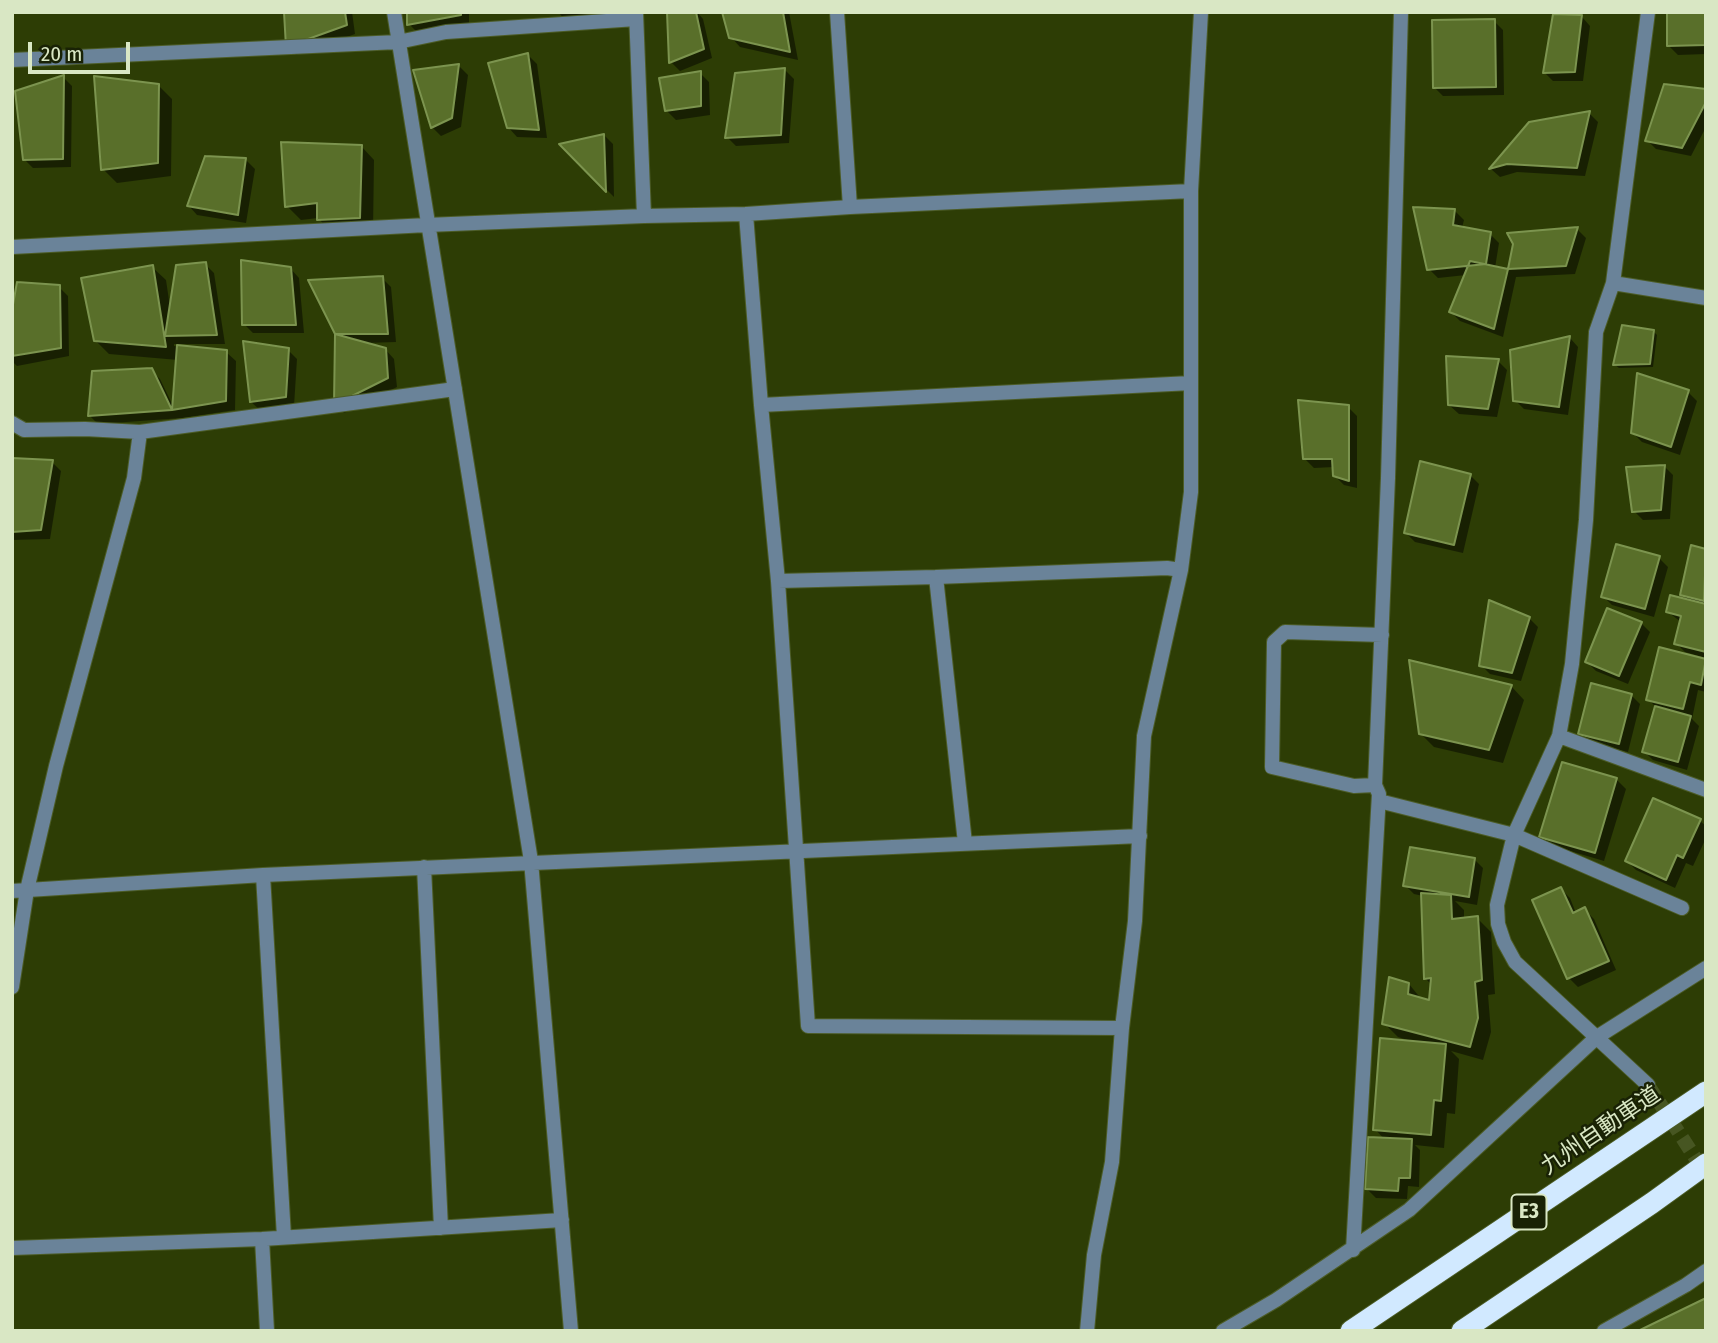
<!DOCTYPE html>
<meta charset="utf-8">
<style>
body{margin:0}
#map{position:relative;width:1718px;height:1343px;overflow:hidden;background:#2d3d05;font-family:"Fira Sans Condensed",sans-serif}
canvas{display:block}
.frame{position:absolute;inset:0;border:14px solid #d9e7c4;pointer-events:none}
.scale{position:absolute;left:28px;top:42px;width:102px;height:32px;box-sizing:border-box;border:4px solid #d9e7c4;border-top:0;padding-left:9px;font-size:21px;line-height:24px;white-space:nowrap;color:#d9e7c4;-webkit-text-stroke:5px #192205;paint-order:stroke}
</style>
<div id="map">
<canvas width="1718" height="1343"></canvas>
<div class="frame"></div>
<div class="scale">20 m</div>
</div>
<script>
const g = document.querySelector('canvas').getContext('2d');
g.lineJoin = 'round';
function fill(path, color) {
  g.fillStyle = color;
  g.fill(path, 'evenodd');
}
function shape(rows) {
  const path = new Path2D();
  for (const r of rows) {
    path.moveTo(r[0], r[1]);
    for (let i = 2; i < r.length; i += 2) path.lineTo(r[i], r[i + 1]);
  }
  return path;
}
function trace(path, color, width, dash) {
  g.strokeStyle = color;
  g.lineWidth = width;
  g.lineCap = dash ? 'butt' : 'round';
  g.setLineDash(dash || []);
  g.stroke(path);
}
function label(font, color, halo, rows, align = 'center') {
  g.font = font + ' "Fira Sans Condensed","Noto Sans JP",sans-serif';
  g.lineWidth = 5;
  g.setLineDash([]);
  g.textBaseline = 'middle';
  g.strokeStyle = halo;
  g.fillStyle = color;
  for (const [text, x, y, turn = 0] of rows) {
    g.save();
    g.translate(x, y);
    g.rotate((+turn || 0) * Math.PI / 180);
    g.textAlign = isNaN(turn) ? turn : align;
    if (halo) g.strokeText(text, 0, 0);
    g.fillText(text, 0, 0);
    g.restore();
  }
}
const shadow = shape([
 [285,12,352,12,355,34,296,55,287,47],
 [409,12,469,12,469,23,418,33,409,24],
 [558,12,602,12,567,22],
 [672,12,697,12,703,19,712,58,680,71,671,62],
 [723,12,789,12,798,60,740,47,731,37],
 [1706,12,1706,54,1678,55,1669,46],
 [1582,17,1590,26,1583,81,1553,81,1544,72],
 [1494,21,1503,30,1504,95,1443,96,1434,87],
 [528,55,537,64,547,138,517,137,508,127],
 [459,66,468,75,461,127,441,136,432,127,416,71],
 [785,70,794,79,789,143,736,146,727,137],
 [700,73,709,82,710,115,676,120,667,111],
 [63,77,72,86,71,167,33,168,24,159],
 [158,85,172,99,171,176,117,183,103,169],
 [1706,91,1706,127,1691,156,1656,149,1647,140],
 [1589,113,1598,122,1585,176,1517,172,1500,177,1491,169,1530,124],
 [604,135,613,144,614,197,562,145],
 [361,146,374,160,373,231,332,233,318,218,301,220,287,206],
 [246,160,255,169,246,223,197,215,189,206],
 [1455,211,1464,220,1462,228,1490,234,1499,243,1495,268,1509,271,1515,244,1577,229,1586,238,1575,274,1516,277,1503,337,1460,321,1451,312,1466,275,1438,278,1429,269],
 [205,264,214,273,225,344,174,344,174,346,226,352,236,361,235,410,182,418,98,424,89,415,151,370,160,379,174,408,178,360,109,354,95,340,152,267,166,280,170,307],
 [290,268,299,278,304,333,253,333,244,324],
 [382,278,391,287,396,342,364,343,385,349,394,359,397,387,344,413,336,405,336,334],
 [59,287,68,296,69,356,17,366,12,361,12,319],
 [1653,331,1657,335,1653,367,1619,368,1615,365],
 [1570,338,1578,347,1568,415,1524,409,1515,400],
 [288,350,297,359,294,406,260,410,251,402],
 [1498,361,1507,370,1497,417,1459,414,1449,405],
 [1688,392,1697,401,1680,455,1642,442,1633,433],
 [1348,407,1357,416,1357,488,1344,485,1334,475,1334,467,1314,468,1305,459],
 [12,459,52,462,61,471,50,539,12,540],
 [1664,466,1673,475,1670,519,1643,520,1634,511],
 [1470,475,1479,484,1463,553,1415,542,1406,533],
 [1706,551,1706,658,1685,652,1676,643,1681,622,1668,612,1689,602,1682,594],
 [1659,558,1668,567,1654,617,1612,605,1603,596],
 [1529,618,1538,627,1521,681,1490,674,1481,665],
 [1641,623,1650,632,1628,684,1596,671,1587,662],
 [1660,650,1706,661,1706,692,1698,690,1692,719,1699,726,1687,770,1653,760,1644,751,1657,708,1648,699],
 [1511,686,1524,700,1503,763,1434,747,1420,733],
 [1631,695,1640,704,1628,752,1589,742,1580,733],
 [1563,764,1617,780,1626,789,1604,861,1550,845,1541,836],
 [1654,800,1700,821,1706,826,1706,838,1693,866,1686,863,1675,888,1636,870,1627,861],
 [1474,859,1483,868,1477,905,1455,901,1464,910,1464,919,1477,918,1491,932,1495,994,1488,995,1491,1032,1483,1060,1451,1051,1459,1059,1455,1114,1447,1113,1444,1148,1415,1145,1420,1150,1419,1187,1408,1186,1407,1199,1376,1198,1367,1189,1385,1140,1375,1129,1411,1041,1398,1037,1384,1023,1409,984,1422,1000,1431,1002,1432,985,1425,978,1423,896,1414,894,1405,885],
 [1561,889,1570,898,1576,913,1585,910,1594,919,1616,970,1578,987,1569,978,1534,901]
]);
const building = shape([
 [284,12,345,12,347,25,286,47,284,12],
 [407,12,461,12,461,15,407,25,407,12],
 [667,12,696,12,704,49,669,63,667,12],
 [722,12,783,12,790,52,729,38,722,12],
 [1667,12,1706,12,1706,45,1667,46,1667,12],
 [1553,14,1582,15,1575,72,1543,73,1553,14],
 [1495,19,1496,87,1433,88,1432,20,1495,19],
 [528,53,539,130,507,128,488,63,528,53],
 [459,64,452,118,431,128,413,70,459,64],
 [785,68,781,135,725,138,735,73,785,68],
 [701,71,701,106,665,111,659,78,701,71],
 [64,75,63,159,23,160,15,91,64,75],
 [94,76,159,84,158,163,101,170,94,76],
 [1664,84,1706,89,1706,102,1682,148,1645,141,1664,84],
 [1590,111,1577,168,1507,164,1489,169,1529,122,1590,111],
 [604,134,606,192,559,144,604,134],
 [281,142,362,145,360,218,317,220,317,203,285,207,281,142],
 [205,156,246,158,238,215,187,206,205,156],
 [1413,207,1455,209,1453,225,1491,232,1486,264,1427,270,1413,207],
 [1578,227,1566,266,1508,269,1513,244,1507,233,1578,227],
 [241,260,291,267,296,325,242,325,241,260],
 [1470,261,1508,269,1494,329,1449,312,1470,261],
 [206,262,217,335,165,336,176,265,206,262],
 [153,265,166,347,94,341,81,278,153,265],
 [383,276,388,334,335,334,308,280,383,276],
 [17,282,60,285,61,348,12,356,12,310,17,282],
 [1622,325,1654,330,1650,364,1613,365,1622,325],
 [335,334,386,348,388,378,334,405,335,334],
 [1570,336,1559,407,1513,401,1510,350,1570,336],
 [243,341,289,348,286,397,250,402,243,341],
 [177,345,227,350,226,401,172,410,177,345],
 [1446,356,1499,359,1488,409,1448,405,1446,356],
 [152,368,172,410,88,416,92,371,152,368],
 [1637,373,1689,390,1671,447,1631,433,1637,373],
 [1298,400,1349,405,1349,481,1333,476,1332,459,1303,459,1298,400],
 [12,458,53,460,41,530,12,532,12,458],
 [1420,461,1471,474,1454,545,1404,533,1420,461],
 [1665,465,1661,510,1632,512,1626,467,1665,465],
 [1616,544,1660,556,1645,609,1601,597,1616,544],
 [1691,545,1706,549,1704,601,1680,595,1691,545],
 [1670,595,1706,604,1706,652,1674,644,1681,616,1666,612,1670,595],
 [1489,600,1530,617,1512,673,1479,666,1489,600],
 [1607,608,1642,622,1619,676,1585,662,1607,608],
 [1659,647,1706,659,1701,685,1690,682,1683,709,1646,700,1659,647],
 [1409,660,1512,685,1489,750,1419,734,1409,660],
 [1591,683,1632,694,1619,744,1578,734,1591,683],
 [1655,706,1691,716,1678,762,1642,752,1655,706],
 [1562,762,1617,778,1595,853,1539,837,1562,762],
 [1653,798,1701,819,1683,858,1677,855,1666,880,1625,861,1653,798],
 [1410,847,1475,858,1469,897,1403,886,1410,847],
 [1561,887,1573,913,1585,907,1609,961,1567,979,1532,900,1561,887],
 [1421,893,1451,895,1452,919,1478,916,1482,980,1475,982,1478,1018,1470,1047,1382,1024,1389,977,1409,983,1408,994,1429,1000,1431,978,1424,979,1421,893],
 [1380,1038,1446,1044,1441,1101,1434,1100,1431,1135,1373,1130,1380,1038],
 [1368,1137,1412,1139,1410,1178,1399,1178,1398,1191,1365,1189,1368,1137],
 [1706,1298,1706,1331,1638,1331,1706,1298]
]);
const minorTunnel = shape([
 [1648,1085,1705,1173]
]);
const minor = shape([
 [394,12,531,861,571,1331],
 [636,12,644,216],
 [837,12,850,207],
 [12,60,398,42,446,32,636,19],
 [746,214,761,405],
 [12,247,427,225,644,216,746,214,850,207,1191,191],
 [1613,283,1706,298],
 [12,423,24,430,85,429,140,432],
 [936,577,1167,568,1181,570],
 [778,581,761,405,1191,383],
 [1559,736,1706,790],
 [1375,785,1354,786,1272,767,1274,642,1285,632,1382,635],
 [1379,801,1514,835,1682,908],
 [965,843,936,577,778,581,808,1026,1122,1028],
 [424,867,441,1228],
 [263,875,284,1237],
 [12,891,263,875,1140,836],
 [12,987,27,890,56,766,134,478,140,432,455,389],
 [1648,1085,1515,962,1504,942,1498,924,1497,905,1514,835,1559,736,1572,664,1586,520,1596,332,1613,283,1648,12],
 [262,1239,267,1331],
 [12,1248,262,1239,562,1220],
 [1353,1250,1379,794,1375,785,1388,478,1401,12],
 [1087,1331,1094,1255,1112,1162,1122,1028,1135,921,1144,736,1181,570,1191,492,1191,191,1201,12],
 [1223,1331,1276,1300,1409,1210,1597,1037,1706,968],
 [1604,1331,1686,1285,1706,1271]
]);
const motorway = shape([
 [1351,1331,1706,1092],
 [1462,1331,1652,1203,1706,1164]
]);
const shields = [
 [1529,1212,35]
];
const shieldNames = [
 ["E3",1529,1212]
];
const streetNames = [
 ["九州自動車道",1601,1131,-34]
];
fill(shadow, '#0007');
fill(building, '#596f2a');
trace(building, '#7c944f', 2);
trace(minorTunnel, '#475622', 14, [14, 7]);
trace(minor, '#4c5c27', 16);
trace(motorway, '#4c5c27', 23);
trace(minor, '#6a8399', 14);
trace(motorway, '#d1e9ff', 21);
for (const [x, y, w] of shields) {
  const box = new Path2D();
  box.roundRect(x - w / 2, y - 17.5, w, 35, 5);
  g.fillStyle = '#192205';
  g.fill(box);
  trace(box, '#d9e7c4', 2);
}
label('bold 21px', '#d9e7c4', null, shieldNames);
label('23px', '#d9e7c4', '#192205', streetNames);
</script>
